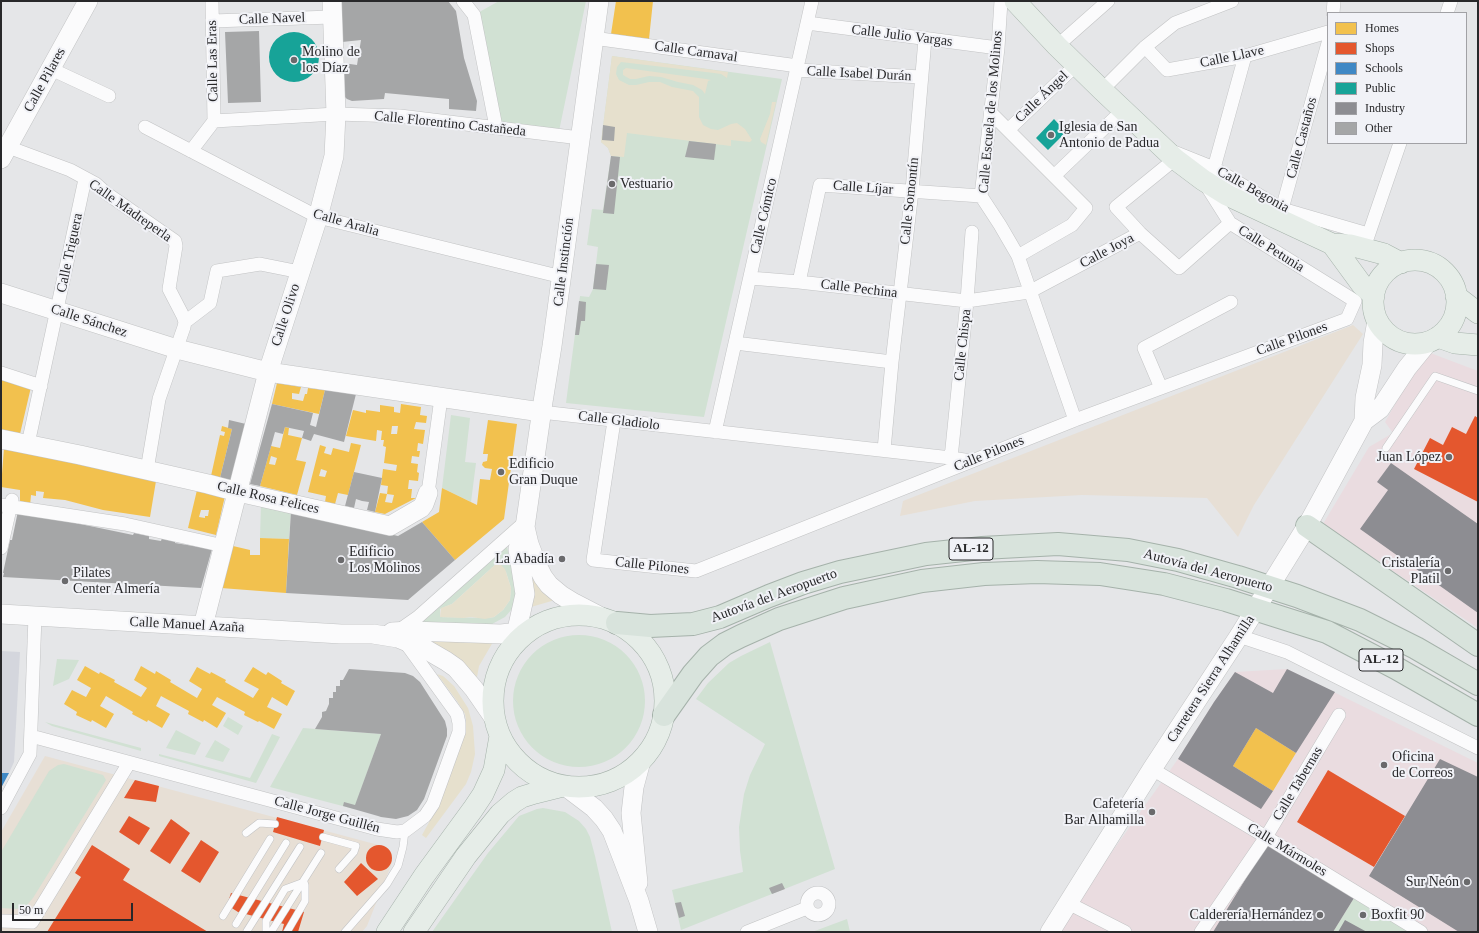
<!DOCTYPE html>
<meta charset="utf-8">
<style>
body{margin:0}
#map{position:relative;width:1479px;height:933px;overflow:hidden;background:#e5e6e8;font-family:Georgia,serif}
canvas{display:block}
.frame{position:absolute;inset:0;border:2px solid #28282a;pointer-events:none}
.legend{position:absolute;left:1327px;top:12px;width:140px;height:132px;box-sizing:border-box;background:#f1f2f7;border:1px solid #a1a1a5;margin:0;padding:5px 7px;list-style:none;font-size:12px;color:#28282a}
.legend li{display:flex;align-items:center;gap:8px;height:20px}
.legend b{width:20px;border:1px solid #a1a1a5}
.scale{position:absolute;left:12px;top:903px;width:121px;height:18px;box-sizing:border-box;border:2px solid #28282a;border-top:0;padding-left:5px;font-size:12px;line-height:14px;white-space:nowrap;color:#28282a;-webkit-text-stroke:3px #f1f2f7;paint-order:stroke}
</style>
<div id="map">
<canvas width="1479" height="933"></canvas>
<div class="frame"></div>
<ul class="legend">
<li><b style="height:11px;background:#f2c14e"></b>Homes</li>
<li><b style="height:11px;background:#e4572e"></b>Shops</li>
<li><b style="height:11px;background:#3f88c5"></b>Schools</li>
<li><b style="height:11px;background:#17a398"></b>Public</li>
<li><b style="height:11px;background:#8d8d92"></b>Industry</li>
<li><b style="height:11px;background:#a5a6a7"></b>Other</li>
</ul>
<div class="scale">50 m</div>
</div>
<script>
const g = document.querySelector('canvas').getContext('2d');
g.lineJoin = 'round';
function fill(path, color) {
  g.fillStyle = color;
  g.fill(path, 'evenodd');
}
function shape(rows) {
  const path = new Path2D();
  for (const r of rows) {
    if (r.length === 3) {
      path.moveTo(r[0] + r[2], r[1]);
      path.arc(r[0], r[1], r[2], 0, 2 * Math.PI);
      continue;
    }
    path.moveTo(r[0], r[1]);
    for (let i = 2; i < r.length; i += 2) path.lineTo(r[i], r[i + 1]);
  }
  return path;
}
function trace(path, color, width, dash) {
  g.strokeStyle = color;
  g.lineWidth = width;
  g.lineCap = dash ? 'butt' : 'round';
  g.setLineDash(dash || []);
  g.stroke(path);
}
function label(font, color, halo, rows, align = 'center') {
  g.font = font + ' Georgia,serif';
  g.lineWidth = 4;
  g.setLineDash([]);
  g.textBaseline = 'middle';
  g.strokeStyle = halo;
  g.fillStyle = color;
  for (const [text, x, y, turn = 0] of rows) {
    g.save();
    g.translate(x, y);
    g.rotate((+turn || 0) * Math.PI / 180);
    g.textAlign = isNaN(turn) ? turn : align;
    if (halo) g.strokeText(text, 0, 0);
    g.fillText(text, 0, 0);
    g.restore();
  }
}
const commercial = shape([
 [1353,325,1363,334,1254,505,1238,537,1207,498,1082,495,975,501,900,516,903,501],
 [45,756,386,847,392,854,392,863,367,926,362,932,1,932,1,832]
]);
const industrial = shape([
 [1425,351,1478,371,1478,628,1323,524,1369,447,1393,433,1385,422],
 [1287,669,1478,763,1478,932,1055,932,1178,759,1214,702,1235,672]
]);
const built = shape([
 [1,651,20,652,14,762,9,773,1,788]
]);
const green = shape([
 [499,1,586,1,558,136,496,127,474,15],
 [612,56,782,79,704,417,566,403,580,296,589,297,593,289,598,247,587,245,592,209,603,210,611,156,608,148,601,142],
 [451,415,470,418,465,462,476,463,471,502,442,488],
 [261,504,291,511,289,539,260,538],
 [507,546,512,572,515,579,517,596,512,609,505,617,492,624,487,625,420,622],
 [497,563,506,572,511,588,510,600,503,610,494,617,489,618,440,617,440,609,452,604],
 [579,701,66],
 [770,642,835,869,681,930,672,890,743,872,740,851,739,827,744,794,750,775,765,744,696,699,708,683,729,663,741,656],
 [57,659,79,660,69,679,53,686],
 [228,717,243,726,238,735,223,726],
 [45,722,141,748,141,751,52,726],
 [303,728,381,734,354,809,270,787],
 [176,730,201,743,195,755,166,748],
 [272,734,280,737,256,783,159,756,159,754,250,778],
 [215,740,230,749,223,762,205,757],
 [64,764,103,775,106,780,33,898,27,905,17,909,1,908,1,852,49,771,58,765],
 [543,808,565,812,579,821,586,829,590,837,595,856,612,932,432,932,488,853,519,816,537,809],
 [1354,898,1409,932,1333,932],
 [847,919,850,932,812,932]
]);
const sand = shape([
 [612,56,728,72,727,78,721,74,714,73,621,62,617,67,616,74,619,80,629,85,636,85,649,82,660,82,672,87,693,91,699,97,699,117,703,125,711,129,718,130,731,124,737,123,745,129,752,140,750,142,731,140,731,146,627,133,624,157,611,156,608,148,601,142],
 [626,68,706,79,711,80,708,81,705,94,702,90,693,85,678,82,661,77,649,76,636,79,630,79,623,75,623,70],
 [772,102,776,102,766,145,761,142,760,139,770,114],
 [525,552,555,600,531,607],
 [497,563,500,564,505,569,511,588,510,600,503,610,494,617,485,619,471,617,463,618,440,617,441,608,452,604],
 [418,639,493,642,479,666,477,677,463,664],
 [437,674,443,676,454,686,468,708,473,726,475,754,471,772,466,784,426,838,422,835,438,806,446,787,464,733,466,720,465,714,457,701]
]);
const homes = shape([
 [616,1,653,1,649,39,611,34],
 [1,378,31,387,20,434,1,430],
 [277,383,301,387,299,394,292,393,292,399,303,401,305,394,307,394,308,388,325,390,319,414,272,404],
 [401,404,421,407,420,415,427,416,426,423,416,422,414,429,425,430,423,444,418,443,417,451,420,451,419,457,412,456,411,463,418,464,417,472,419,473,418,481,409,480,408,489,412,489,411,498,416,498,385,514,375,512,380,493,387,494,385,502,392,503,394,495,387,494,388,486,381,485,383,469,396,471,397,465,384,463,386,447,383,446,384,440,381,440,382,431,377,430,376,441,346,436,353,410,366,413,366,410,380,412,380,405,394,407,394,412,400,413],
 [392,426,398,426,397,434,391,434],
 [488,420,517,424,504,519,455,560,422,522,439,512,442,488,477,505,480,479,490,480,492,469,485,468,482,465,483,462,487,461,488,454,483,454],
 [222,426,232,429,220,478,211,476,220,435,224,436,225,432,221,431],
 [285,427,289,428,288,435,302,438,296,460,306,462,297,495,260,486,271,446,280,448],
 [271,456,277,458,275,465,269,464],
 [351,443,361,445,348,495,338,493,335,504,325,502,326,496,308,492,320,445,326,447,324,453,331,455,333,448,349,452],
 [321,469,327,471,325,477,319,476],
 [4,448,156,481,150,517,103,510,65,500,43,498,44,492,36,491,36,496,31,495,30,506,20,502,20,490,1,487],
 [197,490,225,496,216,535,188,528],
 [201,510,209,510,208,516,205,516,205,518,199,517],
 [260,538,289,539,286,593,221,588,233,546,250,550,250,555,260,555],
 [85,666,99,674,100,672,115,680,114,682,141,697,147,688,134,680,141,666,155,674,156,671,171,680,170,682,197,698,202,689,189,681,197,667,210,674,211,672,226,680,225,682,253,698,259,689,244,681,253,667,266,675,268,672,282,681,281,683,295,691,287,706,272,697,267,707,282,714,274,729,259,721,258,722,244,715,245,712,217,697,212,705,226,713,217,728,204,720,203,722,188,714,189,711,161,696,156,706,170,714,162,728,148,720,147,722,132,714,133,712,106,696,100,706,114,714,106,728,92,720,91,722,76,715,77,712,64,704,72,690,86,697,91,688,77,680],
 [1256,728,1296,753,1273,791,1233,766]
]);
const shops = shape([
 [1475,416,1478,418,1478,502,1414,469,1430,438,1443,445,1452,427,1466,434],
 [1328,770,1405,816,1374,867,1297,822],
 [135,780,159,786,156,802,124,798],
 [129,816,150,828,139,845,119,832],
 [277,817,324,830,320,846,273,832],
 [171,819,190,833,170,864,150,851],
 [201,840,219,852,200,883,181,871],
 [92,845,130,869,123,880,208,932,47,932,81,877,75,873],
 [379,858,13],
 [361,863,378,879,357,896,344,882],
 [231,893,304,912,298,932,282,932,284,924,238,912,227,905]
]);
const schools = shape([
 [1,773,9,773,1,788]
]);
const public = shape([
 [294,57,25],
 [1054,119,1066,132,1048,150,1036,138]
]);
const industry = shape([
 [1391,463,1478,524,1478,613,1360,529,1388,490,1377,482],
 [1287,669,1335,692,1296,753,1256,728,1233,766,1273,791,1261,809,1178,759,1214,702,1235,672,1273,693],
 [1440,759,1478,777,1478,932,1459,932,1369,876],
 [1267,844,1354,898,1333,932,1213,932],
 [1345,920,1367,932,1338,932]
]);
const building = shape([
 [340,1,448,1,456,11,464,58,477,101,476,111,449,109,449,99,385,93,384,99,352,101,347,99,344,96,343,63,357,65,361,40,342,42],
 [259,31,261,102,228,103,225,32],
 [603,125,615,127,614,141,602,140],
 [689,141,716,144,714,160,685,157],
 [611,156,620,157,614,214,603,213],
 [596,264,609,265,606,290,593,289],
 [579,301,586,302,585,321,581,321,579,335,575,335],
 [325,390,356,394,344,442,314,434,311,441,302,438,304,431,285,427,283,434,275,432,260,486,250,484,272,404,313,413,310,425,316,427],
 [229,420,246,424,231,480,220,478,232,429,228,428],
 [354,472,382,478,375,512,367,510,369,502,362,501,356,499,354,508,345,506],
 [18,511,133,535,134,533,149,536,149,539,161,541,162,538,175,541,175,543,212,549,201,588,3,577,4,573,3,573,10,540,12,540],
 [291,511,398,536,422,522,455,560,408,600,286,593],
 [349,669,405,673,413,676,420,682,445,721,447,729,447,736,424,799,417,810,408,816,396,819,381,817,378,816,343,806,344,802,355,805,381,734,315,729,322,717,322,712,326,711,329,704,329,698,333,698,333,692,336,692,336,686,340,686,340,680,343,680],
 [782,883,785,889,772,894,769,888],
 [681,902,685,916,679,918,675,903]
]);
const lane = shape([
 [1386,448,1435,376,1478,391],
 [246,833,259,823,275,824],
 [323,837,356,846,354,852,339,869],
 [223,916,270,839],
 [236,924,286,843],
 [247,931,300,847],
 [266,932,266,921,285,889,304,882],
 [271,932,321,853],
 [287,932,305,901,305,885,304,882],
 [345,932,387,884,393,874,398,866,403,847,405,831]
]);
const street = shape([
 [212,1,214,121],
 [463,1,474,15,496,127],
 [1001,1,998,48,981,196,1000,225,1018,256,1075,420],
 [1333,13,1334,1],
 [1447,13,1451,1],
 [212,21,332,17],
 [807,23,998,48],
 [593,38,798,66],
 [1057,46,1108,1],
 [1145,47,1167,70,1245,56,1328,32],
 [51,69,109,96],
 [797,70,921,77],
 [1102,90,1145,47,1175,23,1232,1],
 [990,112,1086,208,1072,225,1018,256],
 [145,127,318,217,562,277],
 [1008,130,1076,65],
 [8,147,70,170,96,184,106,193,175,241,176,246,169,289,183,316,185,322,184,327,159,399,147,470],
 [191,151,214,121,336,114,400,116,580,138],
 [1174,152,1214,168,1282,209,1368,234],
 [1175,159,1116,207,1140,233,1179,268,1230,223],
 [1214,168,1245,56],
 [1054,176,1123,110],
 [1206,185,1230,223,1355,301],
 [1282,209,1328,43],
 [1366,242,1400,143],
 [750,278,799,282,967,301,1029,292,1140,233],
 [799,282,820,185,981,196],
 [185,322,210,303,217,271,260,264,300,272],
 [735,343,892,362],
 [1,373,41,386],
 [1161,388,1144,348,1231,302],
 [541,412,951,458,971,461],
 [614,421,593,560,696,571,1075,420,1347,319,1355,301],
 [715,432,812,1],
 [28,444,85,179],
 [884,450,892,362,912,191,925,39],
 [951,458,967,301,972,232],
 [428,493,441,398],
 [1,505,125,524,224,546],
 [1,548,12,500],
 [398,631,418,617,525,522],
 [1239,636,1287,652,1478,748],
 [31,736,377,829,397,832,405,831,425,816,433,804,459,732,459,723,457,714,405,642],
 [1152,769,1266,837,1421,932],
 [1,808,30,754,35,616],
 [818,904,11],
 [1068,903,1125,932],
 [1,921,32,922,129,763],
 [747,932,807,908],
 [1201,932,1266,837,1339,715]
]);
const secondary = shape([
 [1,159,88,1],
 [1,293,177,349,268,372,541,412],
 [1364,421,1365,398,1372,365,1373,343,1377,321],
 [1,439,80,455,208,484,238,492,390,526,421,508,424,504,428,493],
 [525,527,529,544,537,565,543,577,549,585,561,595,574,603,603,618],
 [1,614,341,634,373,634,398,638,427,650,446,661,456,668,474,689,494,718],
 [203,626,268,372,318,217,334,156,336,114,332,1],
 [392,632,411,631,501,634,528,631],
 [514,643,525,594,518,549,525,527,543,402,552,346,599,1],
 [565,786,594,808,604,819,612,831,639,901,648,932],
 [638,883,631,813,634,787,641,761],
 [1050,932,1152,769,1239,636,1307,526,1364,421,1380,409,1407,368,1429,341]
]);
const primary = shape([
 [1015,1,1057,46,1102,90,1175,159,1203,180,1227,195,1332,244,1350,245,1384,254,1401,263],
 [1332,244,1362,285,1374,296],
 [1415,302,42],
 [1456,296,1478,313],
 [1438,337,1455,343,1478,345],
 [579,701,86],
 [387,932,424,876,473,809,483,794,494,770,500,736],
 [414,932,466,856,500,814,514,802,522,797,535,793,563,786]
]);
const highway = shape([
 [1307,526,1478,645],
 [617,623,650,626,693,624,720,617,769,596,803,583,840,572,926,554,982,548,1058,544,1128,550,1178,560,1238,577,1297,596,1360,620,1416,648,1478,684],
 [664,715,693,674,709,656,725,644,741,636,779,619,844,598,922,581,984,574,1037,572,1100,574,1164,584,1226,600,1327,632,1396,668,1478,715]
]);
const markers = [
 [294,60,4,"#6a6a6c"],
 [1051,135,4,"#6a6a6c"],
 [612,184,4,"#6a6a6c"],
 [1449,457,4,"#6a6a6c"],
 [501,472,4,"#6a6a6c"],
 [562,559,4,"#6a6a6c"],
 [341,560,4,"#6a6a6c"],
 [1448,571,4,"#6a6a6c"],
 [65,581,4,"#6a6a6c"],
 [1384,765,4,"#6a6a6c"],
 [1152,812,4,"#6a6a6c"],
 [1467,882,4,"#6a6a6c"],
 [1320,915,4,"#6a6a6c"],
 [1363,915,4,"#6a6a6c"]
];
const shields = [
 [971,549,44],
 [1381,660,44]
];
const shieldNames = [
 ["AL-12",971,549],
 ["AL-12",1381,660]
];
const streetNames = [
 ["Calle Navel",272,19,-2],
 ["Calle Julio Vargas",902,36,7],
 ["Calle Carnaval",696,52,8],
 ["Calle Llave",1232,57,-12],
 ["Calle Las Eras",213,61,-91],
 ["Calle Isabel Durán",859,74,3],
 ["Calle Pilares",45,80,-61],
 ["Calle Ángel",1042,97,-44],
 ["Calle Escuela de los Molinos",991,112,-85],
 ["Calle Florentino Castañeda",450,124,6],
 ["Calle Castaños",1302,138,-75],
 ["Calle Líjar",863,188,4],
 ["Calle Begonia",1253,190,29],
 ["Calle Somontín",910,201,-84],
 ["Calle Madreperla",130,211,35],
 ["Calle Cómico",764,216,-77],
 ["Calle Aralia",346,223,16],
 ["Calle Petunia",1271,249,32],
 ["Calle Joya",1107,251,-28],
 ["Calle Triguera",70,253,-78],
 ["Calle Instinción",564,262,-83],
 ["Calle Pechina",859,289,7],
 ["Calle Olivo",286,315,-72],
 ["Calle Sánchez",89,321,18],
 ["Calle Pilones",1292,339,-20],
 ["Calle Chispa",963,345,-84],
 ["Calle Gladiolo",619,421,7],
 ["Calle Pilones",989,454,-22],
 ["Calle Rosa Felices",268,498,13],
 ["Calle Pilones",652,566,6],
 ["Autovía del Aeropuerto",1208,571,15],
 ["Autovía del Aeropuerto",774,596,-20],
 ["Calle Manuel Azaña",187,625,3],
 ["Carretera Sierra Alhamilla",1211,679,-57],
 ["Calle Tabernas",1298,784,-59],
 ["Calle Jorge Guillén",327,815,15],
 ["Calle Mármoles",1287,850,31]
];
const poiNames = [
 ["Molino de",302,52],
 ["los Díaz",302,68],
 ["Iglesia de San",1059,127],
 ["Antonio de Padua",1059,143],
 ["Vestuario",620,184],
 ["Juan López",1441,457,"right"],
 ["Edificio",509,464],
 ["Gran Duque",509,480],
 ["Edificio",349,552],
 ["Los Molinos",349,568],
 ["La Abadía",554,559,"right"],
 ["Cristalería",1440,563,"right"],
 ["Platil",1440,579,"right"],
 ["Pilates",73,573],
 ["Center Almería",73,589],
 ["Oficina",1392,757],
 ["de Correos",1392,773],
 ["Cafetería",1144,804,"right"],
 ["Bar Alhamilla",1144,820,"right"],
 ["Sur Neón",1459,882,"right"],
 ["Calderería Hernández",1312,915,"right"],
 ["Boxfit 90",1371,915]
];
fill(commercial, '#e7dfd5');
fill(industrial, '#eadce0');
fill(built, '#d4d6dd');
fill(green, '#d1e1d3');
fill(sand, '#e6e0cd');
fill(homes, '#f2c14e');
fill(shops, '#e4572e');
fill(schools, '#3f88c5');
fill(public, '#17a398');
fill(industry, '#8d8d92');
fill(building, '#a5a6a7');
trace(lane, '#c2c3c4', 8);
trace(street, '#c2c3c4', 14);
trace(secondary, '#c2c3c4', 20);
trace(primary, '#a5b2aa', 22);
trace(highway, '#a5b2aa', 24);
trace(lane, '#fbfbfc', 7);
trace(street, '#fbfbfc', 13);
trace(secondary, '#fbfbfc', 19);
trace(primary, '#e6ede8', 21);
trace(highway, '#d8e3dc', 22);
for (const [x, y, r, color] of markers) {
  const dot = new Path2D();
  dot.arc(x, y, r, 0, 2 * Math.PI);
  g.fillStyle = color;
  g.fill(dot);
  trace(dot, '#f1f2f7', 1.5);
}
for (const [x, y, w] of shields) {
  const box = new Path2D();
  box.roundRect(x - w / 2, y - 11, w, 22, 3);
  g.fillStyle = '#f1f2f7';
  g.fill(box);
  trace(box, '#28282a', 1);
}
label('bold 13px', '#28282a', null, shieldNames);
label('14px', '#28282a', '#f1f2f7', streetNames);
label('14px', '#28282a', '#f1f2f7', poiNames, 'left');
</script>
